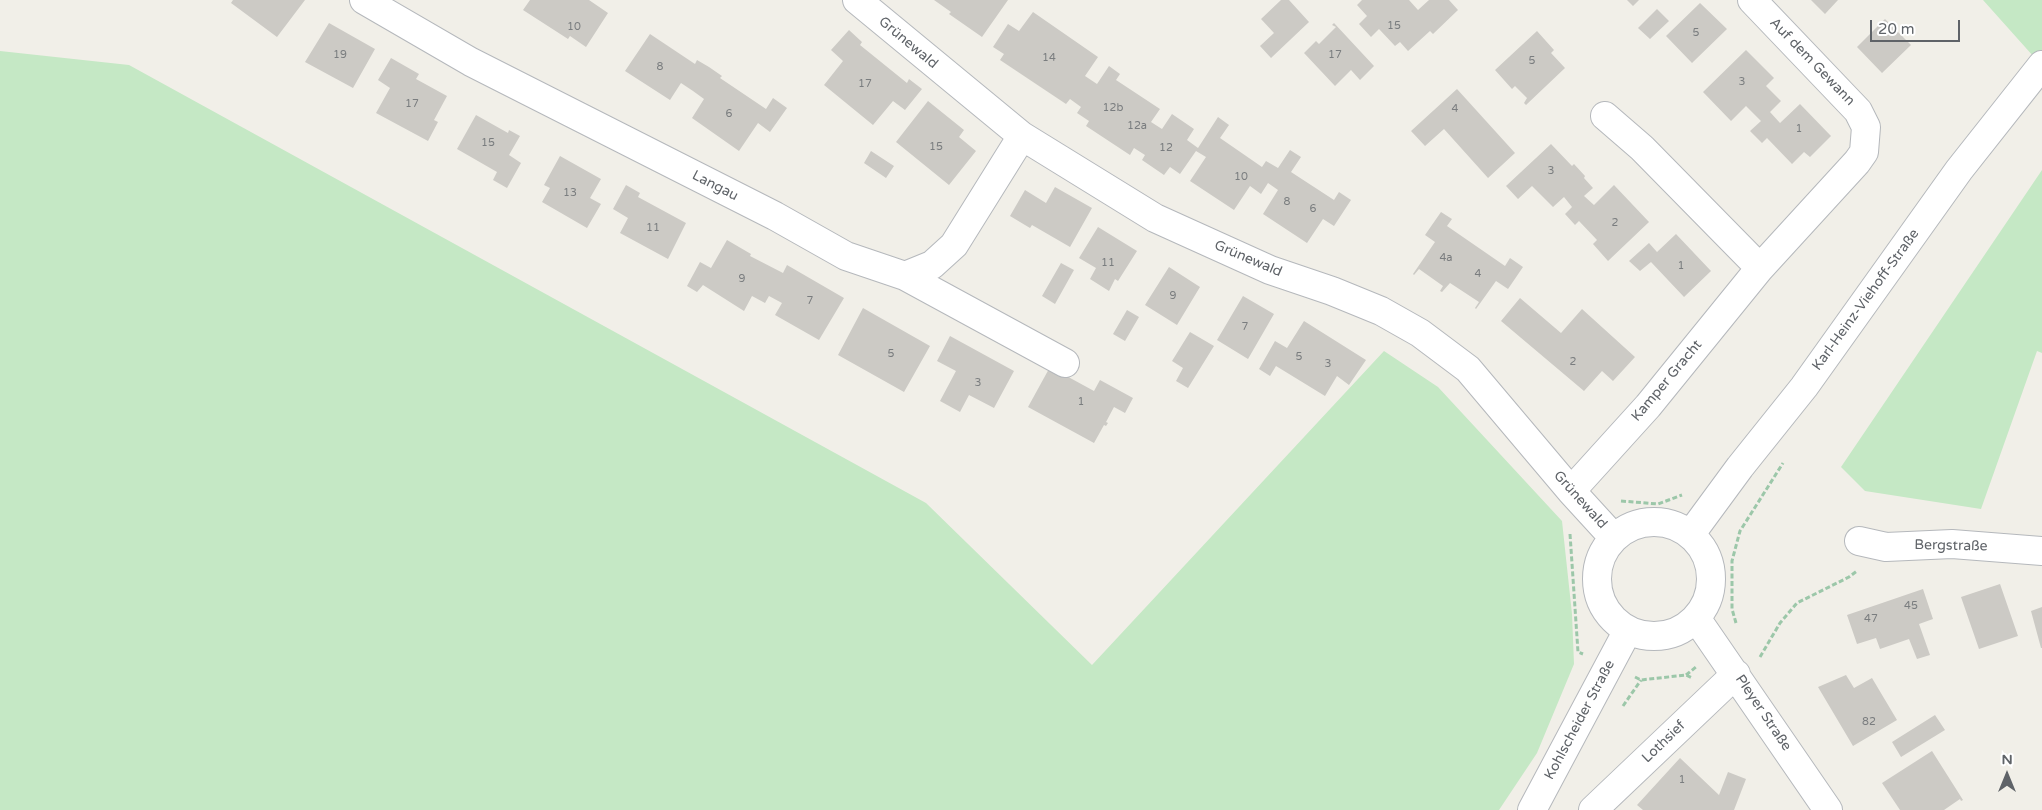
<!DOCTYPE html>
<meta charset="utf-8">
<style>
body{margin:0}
#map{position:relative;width:2042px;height:810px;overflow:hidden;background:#f1efe8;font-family:"Varela Round",sans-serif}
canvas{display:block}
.north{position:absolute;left:1982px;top:750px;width:50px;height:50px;-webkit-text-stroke:4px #fff;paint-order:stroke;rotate:0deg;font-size:14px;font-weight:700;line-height:20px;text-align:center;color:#5f6368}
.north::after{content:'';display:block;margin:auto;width:18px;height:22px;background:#5f6368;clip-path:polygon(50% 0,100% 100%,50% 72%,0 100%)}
.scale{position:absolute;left:1870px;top:20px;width:90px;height:22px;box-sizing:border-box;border:2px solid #5f6368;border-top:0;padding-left:6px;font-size:15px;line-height:18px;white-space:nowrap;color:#5f6368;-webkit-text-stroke:4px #fff;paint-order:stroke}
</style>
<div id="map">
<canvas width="2042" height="810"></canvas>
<div class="north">N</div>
<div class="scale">20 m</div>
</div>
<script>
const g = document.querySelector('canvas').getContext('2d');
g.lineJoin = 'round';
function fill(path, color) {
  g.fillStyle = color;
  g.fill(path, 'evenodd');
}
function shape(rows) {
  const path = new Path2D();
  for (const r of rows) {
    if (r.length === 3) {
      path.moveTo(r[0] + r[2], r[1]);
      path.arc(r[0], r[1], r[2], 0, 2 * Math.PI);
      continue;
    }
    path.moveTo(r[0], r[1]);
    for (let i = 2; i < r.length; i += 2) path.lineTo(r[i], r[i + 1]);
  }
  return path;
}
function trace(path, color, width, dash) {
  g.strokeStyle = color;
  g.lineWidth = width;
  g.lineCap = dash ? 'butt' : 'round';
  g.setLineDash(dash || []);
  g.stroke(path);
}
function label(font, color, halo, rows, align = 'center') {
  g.font = font + ' "Varela Round",sans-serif';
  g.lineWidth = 4;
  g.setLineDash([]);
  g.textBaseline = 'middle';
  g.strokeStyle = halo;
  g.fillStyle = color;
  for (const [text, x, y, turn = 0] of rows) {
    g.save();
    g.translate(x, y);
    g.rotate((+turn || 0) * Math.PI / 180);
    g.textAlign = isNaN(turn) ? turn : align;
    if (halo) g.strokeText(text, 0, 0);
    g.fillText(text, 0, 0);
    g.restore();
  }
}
const green = shape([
 [1983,0,2042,0,2042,66],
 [0,51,129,65,926,503,1092,665,1384,351,1438,387,1562,521,1572,614,1574,664,1537,753,1499,810,0,810],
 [2042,170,2042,353,2037,351,1981,509,1865,491,1841,467]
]);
const building = shape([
 [233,0,305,0,277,37,231,3],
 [530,0,589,0,608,13,586,47,570,36,568,39,523,10],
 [934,0,1008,0,982,37,949,14,951,12],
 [1281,0,1289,0,1309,22,1271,58,1260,46,1274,33,1261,19],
 [1362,0,1409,0,1418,10,1429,0,1449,0,1458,10,1433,34,1430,31,1408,51,1400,42,1395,46,1379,29,1371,37,1359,24,1367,16,1357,5],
 [1627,0,1639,0,1633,6],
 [1811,0,1838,0,1825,14],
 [1700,3,1727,29,1692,63,1666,36],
 [1657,9,1669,21,1650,39,1638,28],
 [1033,12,1098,57,1085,76,1097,84,1109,66,1120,74,1116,80,1160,109,1151,122,1162,129,1172,114,1194,129,1187,140,1198,148,1218,117,1229,125,1220,138,1262,167,1266,161,1278,168,1290,150,1301,157,1291,172,1334,200,1339,192,1351,200,1334,226,1323,219,1307,243,1263,214,1278,190,1268,183,1261,194,1250,186,1234,210,1190,181,1206,157,1196,151,1180,174,1170,167,1164,175,1142,160,1145,155,1134,148,1130,155,1086,126,1089,121,1077,113,1081,107,1070,99,1066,104,1000,60,1004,54,993,47,1008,24,1019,31],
 [1885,19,1911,45,1882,73,1857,47],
 [329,23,375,49,353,88,305,62],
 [1334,23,1374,66,1360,80,1351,70,1335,86,1304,53,1316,41,1319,44,1336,27,1332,25],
 [849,30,862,42,860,45,907,83,909,79,922,89,905,110,893,101,873,125,824,85,843,61,831,50],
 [1537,31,1554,50,1551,53,1565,68,1526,105,1524,103,1527,98,1515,86,1512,89,1495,70],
 [650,34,695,64,697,60,709,67,722,76,720,78,766,109,773,98,787,108,770,132,758,123,739,151,692,118,704,99,693,91,681,83,670,100,625,71],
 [1746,50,1774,78,1766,86,1781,101,1770,112,1780,123,1800,104,1831,136,1810,157,1804,152,1792,164,1767,138,1762,143,1750,131,1761,121,1746,106,1731,121,1703,92],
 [391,58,419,74,416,79,447,96,434,120,438,122,428,141,376,113,390,88,378,80],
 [1457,89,1515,153,1488,178,1444,129,1425,146,1411,131],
 [928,101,964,130,959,137,976,151,949,185,896,142],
 [476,115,508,133,509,130,520,136,509,155,521,163,507,188,493,180,497,172,457,149],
 [1551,144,1572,166,1574,164,1585,176,1584,178,1593,188,1584,196,1594,205,1614,185,1649,222,1608,261,1593,244,1597,240,1579,221,1575,225,1565,214,1572,207,1564,197,1553,207,1532,186,1518,199,1506,186],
 [871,151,894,166,886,178,864,163],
 [560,156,601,179,590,198,601,204,587,228,542,202,550,188,544,185],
 [626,185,640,193,638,197,686,223,668,259,620,233,628,218,613,209],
 [1055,187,1092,208,1070,247,1032,225,1030,228,1010,216,1025,190,1046,203],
 [1441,212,1452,219,1447,226,1505,266,1510,258,1523,267,1508,289,1496,281,1476,309,1475,308,1479,302,1450,283,1442,292,1440,291,1443,286,1419,269,1414,275,1413,274,1435,242,1425,235],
 [1098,227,1137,251,1118,281,1115,279,1109,291,1090,279,1096,268,1079,258],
 [1676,234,1711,271,1684,297,1651,262,1640,271,1629,261,1649,243,1657,252],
 [727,240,751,254,750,256,783,273,787,265,844,298,819,340,775,315,782,303,769,296,765,303,752,296,744,311,703,285,697,292,687,286,700,262,711,268],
 [1061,263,1074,270,1055,304,1042,296],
 [1169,267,1200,287,1177,325,1145,305],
 [1243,296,1274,314,1248,359,1217,340],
 [1520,298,1561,333,1582,309,1635,357,1613,381,1602,371,1584,391,1501,321],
 [863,308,930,346,904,392,838,355],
 [1127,310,1139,317,1125,341,1113,334],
 [1304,321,1366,360,1349,385,1337,376,1325,396,1276,366,1270,376,1259,369,1275,341,1287,348],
 [1190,332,1214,346,1188,388,1176,381,1183,368,1172,361],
 [950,336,1014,371,994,408,969,395,960,412,940,401,956,371,937,361],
 [1050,367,1094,391,1100,380,1133,398,1125,413,1114,407,1106,422,1108,423,1106,426,1104,425,1094,443,1028,407],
 [2000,584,2018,636,1979,649,1961,597],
 [1923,589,1933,619,1919,624,1930,655,1917,659,1909,639,1880,649,1876,638,1857,644,1847,615],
 [2042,607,2042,648,2041,648,2031,611],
 [1846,675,1854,688,1872,678,1897,720,1853,746,1818,687],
 [1935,715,1945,730,1901,757,1892,742],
 [1932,751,1963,800,1961,801,1960,799,1944,810,1900,810,1882,783],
 [1680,758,1719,795,1728,772,1746,779,1734,810,1643,810,1637,805]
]);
const path = shape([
 [1621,501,1658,504,1682,495],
 [1570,534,1578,652,1583,654],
 [1736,623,1732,609,1732,561,1740,531,1783,463],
 [1760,657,1780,623,1797,603,1849,577,1857,571],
 [1686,675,1696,667],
 [1635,677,1641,680,1686,675,1692,678],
 [1623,706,1641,680]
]);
const minor = shape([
 [364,0,471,62,775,216,846,256,905,276,932,265,954,245,1022,136],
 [857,0,1022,136,1155,218,1270,270,1332,291,1381,311,1420,333,1468,369,1571,491,1614,538],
 [1605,116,1642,148,1760,268],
 [905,276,1065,363],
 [1571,491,1648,406,1760,268,1857,162,1864,152,1866,127,1858,111,1752,0],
 [1654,579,57],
 [1690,535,1740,467,1804,387,1959,170,2042,65],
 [1859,541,1886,547,1952,544,2042,551],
 [1696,618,1828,810],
 [1532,810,1628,630],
 [1593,810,1736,674]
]);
const numberNames = [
 ["15",1394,26],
 ["10",574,27],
 ["5",1696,33],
 ["19",340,55],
 ["17",1335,55],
 ["14",1049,58],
 ["5",1532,61],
 ["8",660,67],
 ["3",1742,82],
 ["17",865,84],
 ["17",412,104],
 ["12b",1113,108],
 ["4",1455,109],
 ["6",729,114],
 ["12a",1137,126],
 ["1",1799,129],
 ["15",488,143],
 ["15",936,147],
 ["12",1166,148],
 ["3",1551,171],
 ["10",1241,177],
 ["13",570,193],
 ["8",1287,202],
 ["6",1313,209],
 ["2",1615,223],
 ["11",653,228],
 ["4a",1446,258],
 ["11",1108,263],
 ["1",1681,266],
 ["4",1478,274],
 ["9",742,279],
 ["9",1173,296],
 ["7",810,301],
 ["7",1245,327],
 ["5",891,354],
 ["5",1299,357],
 ["2",1573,362],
 ["3",1328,364],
 ["3",978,383],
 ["1",1081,402],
 ["45",1911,606],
 ["47",1871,619],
 ["82",1869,722],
 ["1",1682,780]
];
const streetNames = [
 ["Grünewald",908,43,40],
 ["Auf dem Gewann",1812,62,46],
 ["Langau",715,186,27],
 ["Grünewald",1248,259,23],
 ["Karl-Heinz-Viehoff-Straße",1866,300,-54],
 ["Kamper Gracht",1667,381,-50],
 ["Grünewald",1580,500,48],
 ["Bergstraße",1951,546,1],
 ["Pleyer Straße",1763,713,56],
 ["Kohlscheider Straße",1580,720,-62],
 ["Lothsief",1664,742,-44]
];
fill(green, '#c5e8c5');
fill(building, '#cccac5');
trace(minor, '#b5b8bc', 30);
trace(path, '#9cc7a9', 3, [5, 2.5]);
trace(minor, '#fff', 28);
label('11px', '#7a7d7f', null, numberNames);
label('14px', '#5f6368', '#fff', streetNames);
</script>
